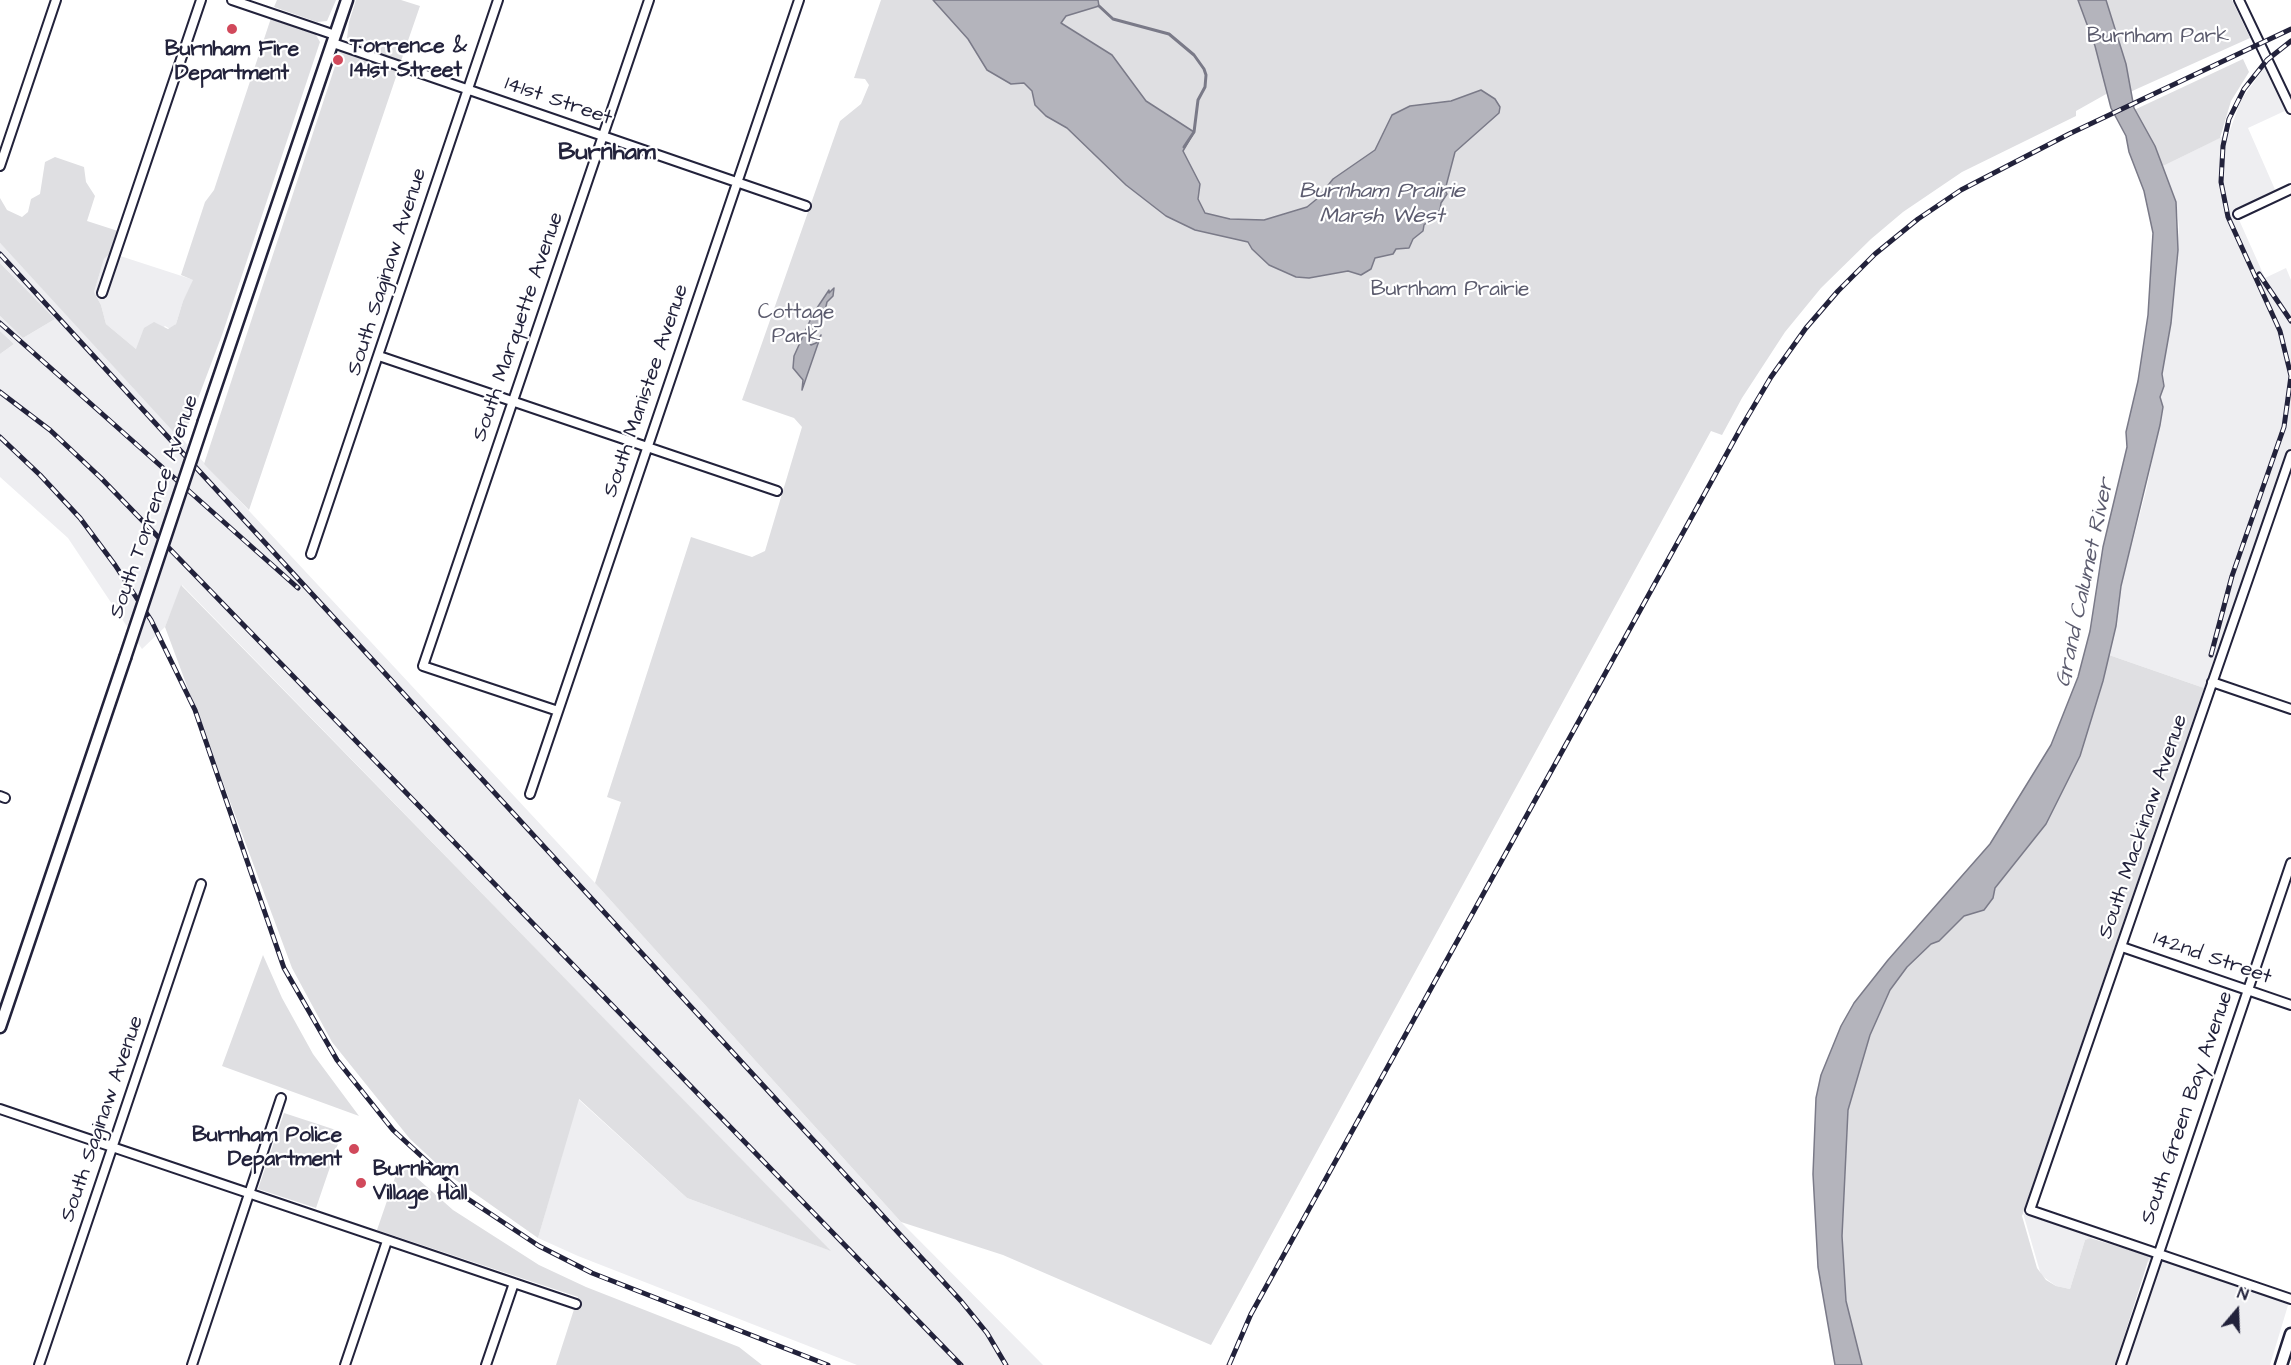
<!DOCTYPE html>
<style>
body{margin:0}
#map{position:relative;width:2291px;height:1365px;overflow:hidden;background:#fff;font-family:"Architects Daughter",sans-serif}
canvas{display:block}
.north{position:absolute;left:2207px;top:1281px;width:60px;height:60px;-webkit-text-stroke:4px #fff;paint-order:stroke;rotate:19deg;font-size:16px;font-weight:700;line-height:24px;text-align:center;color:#22223b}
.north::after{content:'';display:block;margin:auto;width:21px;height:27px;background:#22223b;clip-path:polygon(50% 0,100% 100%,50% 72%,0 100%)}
</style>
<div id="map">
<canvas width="2291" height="1365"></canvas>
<div class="north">N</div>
</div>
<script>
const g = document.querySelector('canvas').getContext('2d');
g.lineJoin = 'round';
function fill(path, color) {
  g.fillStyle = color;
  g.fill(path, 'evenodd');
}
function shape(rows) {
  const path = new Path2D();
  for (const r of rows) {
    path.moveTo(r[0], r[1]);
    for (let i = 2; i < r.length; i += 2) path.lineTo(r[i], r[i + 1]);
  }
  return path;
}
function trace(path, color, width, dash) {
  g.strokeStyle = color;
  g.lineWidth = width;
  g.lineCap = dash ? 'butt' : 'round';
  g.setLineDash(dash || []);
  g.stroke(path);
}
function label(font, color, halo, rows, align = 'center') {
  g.font = font + ' "Architects Daughter",sans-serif';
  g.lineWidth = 4.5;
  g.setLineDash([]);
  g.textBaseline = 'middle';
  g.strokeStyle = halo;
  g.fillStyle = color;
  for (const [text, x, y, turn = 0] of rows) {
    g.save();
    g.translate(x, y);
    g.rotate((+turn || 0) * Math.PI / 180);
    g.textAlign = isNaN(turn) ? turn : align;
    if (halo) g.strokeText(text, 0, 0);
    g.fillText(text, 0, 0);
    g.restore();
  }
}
const built = shape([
 [2267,64,2289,109,2248,128,2277,194,2236,213,2265,278,2286,268,2291,280,2291,451,2218,660,2214,659,2204,688,2109,655,2121,586,2146,491,2163,407,2160,397,2164,386,2162,374,2171,323,2179,227,2176,202,2161,167,2229,133,2241,100],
 [0,243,595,883,901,1222,1043,1365,857,1365,578,1256,538,1238,578,1099,687,1198,829,1250,182,585,165,627,142,649,68,538,0,477,0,354,14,344,0,331,0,316,23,338,55,319,0,263],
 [111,253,194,280,183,301,176,324,170,329,165,326,136,349,106,324,101,305,94,292,104,259],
 [2023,1213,2094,1237,2085,1240,2070,1289,2056,1286,2041,1275],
 [2146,1255,2289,1302,2270,1365,2115,1365,2149,1263]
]);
const green = shape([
 [277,0,336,0,327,21,317,22,274,7],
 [356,0,401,0,420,6,401,61,355,45,347,38,349,22],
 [881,0,2078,0,2095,46,2108,93,2076,111,2076,116,1962,172,1903,212,1871,239,1821,288,1785,332,1742,398,1722,435,1711,431,1211,1345,1003,1255,901,1222,595,883,621,802,607,797,691,537,752,557,765,551,802,427,794,418,742,400,840,121,861,104,869,85,865,79,854,78],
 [2106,0,2232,0,2250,38,2130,92,2126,64],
 [271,18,315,33,320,42,222,335,182,441,0,243,0,198,7,210,22,217,28,212,31,199,40,194,45,162,55,157,84,167,86,182,95,196,87,221,118,231,111,253,104,259,94,292,101,305,106,324,136,349,144,328,154,322,168,329,176,324,183,301,193,280,181,275,205,202,214,190],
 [340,51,398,71,249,510,204,464],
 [2243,59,2249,72,2231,101,2220,138,2161,167,2155,146,2134,110],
 [0,263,55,319,23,338,0,316],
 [0,331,14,344,0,354],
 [181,585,831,1251,687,1198,579,1099,538,1238,450,1176,410,1139,332,1042,292,968,165,627],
 [2109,655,2204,688,2022,1216,2037,1268,2046,1280,2056,1286,2070,1289,2085,1240,2090,1238,2146,1255,2149,1258,2115,1365,1862,1365,1846,1301,1842,1236,1848,1110,1870,1035,1890,990,1907,967,1931,944,1939,941,1964,916,1984,910,1993,898,1995,888,2046,824,2080,756],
 [263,955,282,998,313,1054,359,1116,222,1066],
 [284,1113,342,1132,316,1208,258,1189],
 [400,1163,453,1210,539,1265,586,1287,739,1347,762,1365,556,1365,578,1297,377,1230]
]);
const water = shape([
 [933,0,1098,0,1099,6,1066,16,1061,23,1112,55,1146,101,1194,132,1183,151,1200,184,1198,199,1205,213,1230,219,1264,220,1307,207,1318,198,1333,179,1375,150,1392,115,1410,106,1451,101,1481,90,1495,99,1500,107,1499,113,1455,152,1445,190,1447,194,1441,203,1440,210,1424,225,1423,231,1413,239,1409,248,1396,249,1393,254,1375,258,1371,269,1361,275,1348,271,1309,278,1296,277,1269,265,1252,249,1248,242,1195,230,1166,216,1126,185,1067,128,1046,116,1035,105,1032,91,1024,83,1011,84,987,70,968,39,933,0],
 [2078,0,2106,0,2126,64,2134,108,2155,146,2176,202,2178,250,2171,323,2162,374,2164,386,2160,397,2163,407,2160,425,2121,586,2116,626,2103,681,2080,756,2046,824,1995,888,1993,898,1984,910,1964,916,1939,941,1931,944,1907,967,1890,990,1870,1035,1848,1110,1842,1236,1846,1301,1862,1365,1835,1365,1818,1267,1813,1174,1816,1098,1821,1075,1841,1026,1854,1003,1888,960,1990,844,2051,745,2078,677,2090,631,2103,547,2127,447,2126,432,2138,381,2148,315,2153,233,2144,191,2129,152,2126,136,2111,108,2095,46,2078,0],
 [834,288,833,296,827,302,824,315,809,343,811,345,816,343,821,335,802,390,803,380,793,368,794,356,813,314,829,290,829,293,834,288]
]);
const stream = shape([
 [1099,6,1113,19,1169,34,1194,55,1204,69,1206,75,1205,87,1198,100,1194,132,1184,147]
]);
const minor = shape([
 [232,0,335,35],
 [2239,0,2291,109],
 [333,43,806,206],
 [0,166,56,0],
 [2238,214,2291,189],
 [102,293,201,0],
 [379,356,777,491],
 [2291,455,2030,1210,2291,1299],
 [311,554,498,0],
 [2212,682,2291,709],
 [558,711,423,666,649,0],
 [530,794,799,0],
 [0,796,5,798],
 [2122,947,2291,1005],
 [0,1109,576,1304],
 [39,1365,201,884],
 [192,1365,281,1098],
 [345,1365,387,1241],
 [486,1365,514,1283],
 [2121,1365,2291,863]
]);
const secondary = shape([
 [204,421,347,0],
 [0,1027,125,658],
 [2281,1365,2291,1334]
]);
const rail = shape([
 [0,254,961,1301,987,1333,1006,1365],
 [2259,274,2291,321],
 [0,323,298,588],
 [0,392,50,430,101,478,961,1365],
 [0,437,40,475,80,518,115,565,151,620,195,710,284,968,337,1060,393,1130,468,1199,539,1246,592,1273,828,1365],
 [2211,655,2232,576,2284,427,2291,376,2280,331,2228,217,2221,182,2223,146,2229,119,2244,89,2267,60,2291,41],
 [1229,1365,1251,1314,1742,426,1771,377,1806,328,1838,291,1875,254,1918,219,1961,190,2069,134,2291,29]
]);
const secondaryBridge = shape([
 [125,658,204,421]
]);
const markers = [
 [232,29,6,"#d1495b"],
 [338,60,6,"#d1495b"],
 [354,1149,6,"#d1495b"],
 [361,1183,6,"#d1495b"]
];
const parkNames = [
 ["Burnham Park",2158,38],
 ["Burnham Prairie",1450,291],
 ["Cottage",796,314],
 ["Park",796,338]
];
const poiNames = [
 ["Torrence &",350,48],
 ["141st Street",350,72],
 ["Burnham Fire",232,51,"center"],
 ["Department",232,75,"center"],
 ["Burnham Police",342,1137,"right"],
 ["Department",342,1161,"right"],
 ["Burnham",373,1171],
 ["Village Hall",373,1195]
];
const streetNames = [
 ["141st Street",558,102,19],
 ["South Saginaw Avenue",388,272,-72],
 ["South Marquette Avenue",519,327,-71],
 ["South Manistee Avenue",647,391,-71],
 ["South Torrence Avenue",155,507,-71],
 ["South Mackinaw Avenue",2144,827,-71],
 ["142nd Street",2212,959,19],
 ["South Green Bay Avenue",2188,1108,-71],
 ["South Saginaw Avenue",103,1119,-71]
];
const waterNames = [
 ["Burnham Prairie",1382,192],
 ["Marsh West",1382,217],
 ["Grand Calumet River",2086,583,-78]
];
const quarterNames = [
 ["Burnham",607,154]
];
fill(built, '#eeeef1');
fill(green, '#dfdfe2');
fill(water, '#b4b4bc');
trace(water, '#7a7a88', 1.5);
trace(stream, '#7a7a88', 3);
trace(minor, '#22223b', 12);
trace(secondary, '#22223b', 15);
trace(minor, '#fff', 8);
trace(secondary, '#fff', 10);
trace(rail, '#22223b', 5);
trace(rail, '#fff', 3, [9]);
trace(secondaryBridge, '#22223b', 15, []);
trace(secondaryBridge, '#fff', 10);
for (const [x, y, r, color] of markers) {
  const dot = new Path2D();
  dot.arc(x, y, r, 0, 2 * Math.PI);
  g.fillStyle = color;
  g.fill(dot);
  trace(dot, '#fff', 2);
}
label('21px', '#5b5b6d', '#fff', parkNames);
label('bold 21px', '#22223b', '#fff', poiNames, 'left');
label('21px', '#22223b', '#fff', streetNames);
label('italic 22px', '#5c5c6f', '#fff', waterNames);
label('bold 24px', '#22223b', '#fff', quarterNames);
</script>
